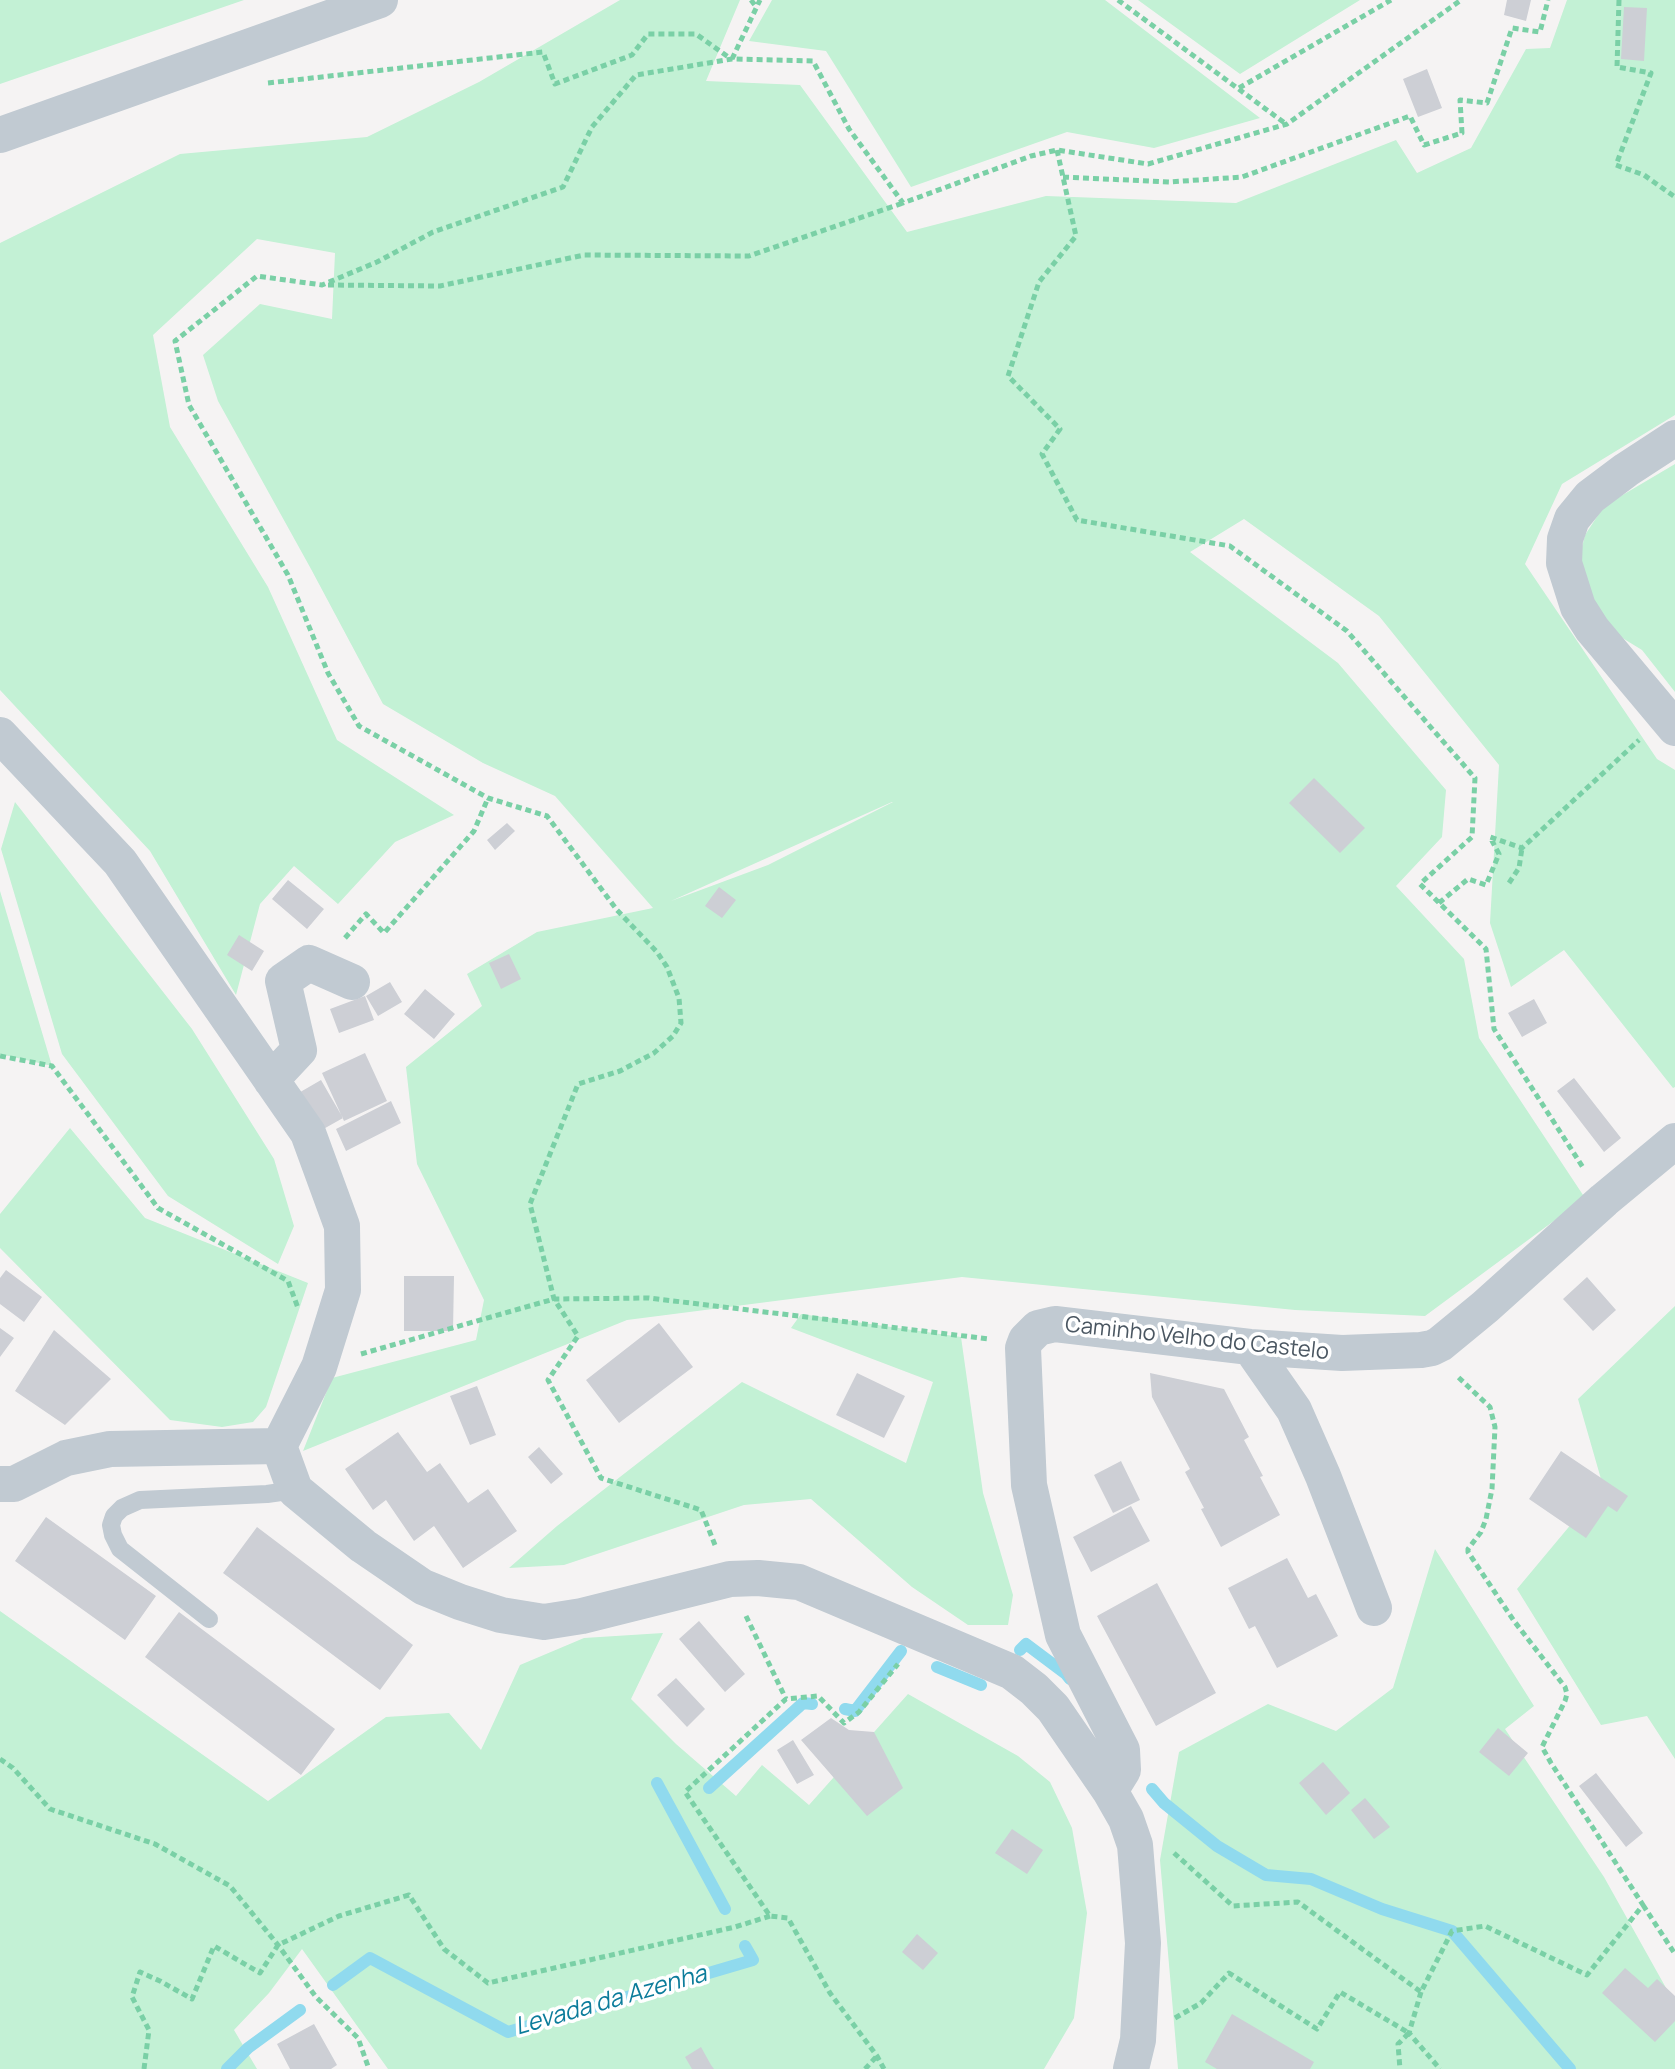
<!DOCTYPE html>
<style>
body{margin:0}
canvas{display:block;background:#f5f3f3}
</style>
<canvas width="1675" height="2069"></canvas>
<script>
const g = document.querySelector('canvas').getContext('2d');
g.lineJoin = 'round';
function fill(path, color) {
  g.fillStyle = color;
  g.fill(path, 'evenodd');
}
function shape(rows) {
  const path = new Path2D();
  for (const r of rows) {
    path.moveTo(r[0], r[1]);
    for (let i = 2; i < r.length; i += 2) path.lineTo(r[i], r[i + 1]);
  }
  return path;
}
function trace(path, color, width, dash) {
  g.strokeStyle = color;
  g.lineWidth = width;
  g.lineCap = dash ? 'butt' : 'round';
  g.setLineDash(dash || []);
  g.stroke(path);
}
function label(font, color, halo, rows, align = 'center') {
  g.font = font + ' Manrope,sans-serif';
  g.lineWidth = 7;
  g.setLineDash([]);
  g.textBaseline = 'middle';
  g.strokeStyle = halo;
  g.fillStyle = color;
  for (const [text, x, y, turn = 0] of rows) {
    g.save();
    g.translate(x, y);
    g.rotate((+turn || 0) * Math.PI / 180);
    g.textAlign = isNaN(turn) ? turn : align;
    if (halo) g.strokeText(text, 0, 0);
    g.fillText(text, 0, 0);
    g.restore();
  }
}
const green = shape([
 [0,0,244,0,0,84],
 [620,0,740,0,706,81,800,85,907,232,1046,196,1236,203,1396,140,1417,173,1471,148,1526,49,1550,48,1567,0,1675,0,1675,415,1562,484,1525,564,1657,759,1675,770,1675,1087,1673,1088,1564,950,1511,987,1490,923,1499,765,1379,616,1244,519,1190,552,1338,663,1446,790,1442,837,1396,886,1464,959,1479,1038,1585,1198,1425,1316,1295,1310,962,1277,627,1320,303,1451,332,1378,476,1340,484,1300,417,1164,406,1067,482,1006,467,974,537,932,653,908,555,796,483,763,383,704,311,569,218,401,203,355,260,304,332,319,335,253,257,239,153,335,170,427,268,587,337,740,454,815,395,842,338,904,294,866,260,904,236,995,150,851,0,690,0,243,180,154,367,137,479,82],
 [893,802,768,865,671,901,892,802],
 [772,0,1105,0,1260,118,1154,148,1067,132,911,187,826,51,749,41],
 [1138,0,1360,0,1240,74],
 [1675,464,1675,692,1642,650,1606,628,1578,563,1585,535,1604,506],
 [15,802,192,1029,274,1159,294,1226,278,1264,168,1196,62,1054,1,849],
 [0,891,52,1066,0,1054],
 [70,1128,145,1218,308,1283,266,1407,253,1422,222,1427,170,1420,0,1248,0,1214],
 [1675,1306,1675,1759,1647,1716,1601,1725,1517,1589,1603,1486,1578,1399],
 [801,1314,961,1337,983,1493,1013,1595,1008,1625,968,1625,912,1587,811,1499,744,1505,564,1565,509,1568,557,1526,742,1382,906,1463,933,1382,791,1328],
 [1435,1549,1534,1706,1505,1729,1604,1877,1675,2004,1675,2069,1178,2069,1160,1860,1179,1752,1268,1704,1336,1731,1393,1688],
 [0,1611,268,1801,386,1717,449,1713,481,1750,520,1665,584,1638,663,1633,631,1699,676,1744,736,1796,762,1765,809,1805,908,1694,1018,1756,1050,1782,1072,1828,1087,1913,1074,2018,1044,2069,388,2069,302,1949,269,1993,234,2030,257,2069,0,2069]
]);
const stream = shape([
 [1020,1650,1026,1644,1066,1674,1070,1679],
 [937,1667,981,1685],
 [845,1709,855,1711,901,1651],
 [657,1783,725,1909],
 [709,1788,803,1703,812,1704],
 [1152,1789,1164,1803,1217,1846,1266,1875,1311,1879,1382,1909,1452,1931,1570,2069],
 [333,1985,370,1958,508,2032,753,1960,745,1946],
 [227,2069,248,2048,300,2010]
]);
const building = shape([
 [1507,0,1531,0,1526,21,1504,15],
 [1624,7,1647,8,1644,61,1621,59],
 [1427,69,1442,108,1418,117,1403,79],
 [1314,778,1365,828,1340,853,1289,803],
 [507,823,515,831,495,850,487,840],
 [288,880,324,909,307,929,272,899],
 [719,887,736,900,722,918,705,906],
 [239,935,264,951,252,971,227,955],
 [509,954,521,979,501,989,489,963],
 [390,982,402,1002,378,1016,366,996],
 [425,989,455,1014,434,1039,404,1014],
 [365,996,374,1020,339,1033,330,1009],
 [1534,999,1547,1023,1522,1037,1508,1013],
 [365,1053,387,1101,344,1121,322,1073],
 [1574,1078,1621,1138,1604,1152,1557,1091],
 [321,1080,343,1118,311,1136,290,1098],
 [391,1101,401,1123,346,1151,336,1129],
 [6,1270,42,1297,24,1322,0,1304,0,1278],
 [404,1276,454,1276,453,1331,404,1331],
 [1587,1277,1616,1310,1593,1331,1563,1299],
 [659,1323,693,1367,619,1423,586,1380],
 [0,1328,14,1338,0,1357],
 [54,1330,111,1379,65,1425,15,1391],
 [857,1373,905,1396,884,1438,836,1415],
 [1150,1373,1224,1389,1249,1437,1244,1440,1263,1476,1260,1477,1280,1515,1221,1547,1201,1509,1204,1508,1185,1472,1190,1469,1152,1397],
 [477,1386,496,1435,470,1445,450,1396],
 [398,1432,427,1472,440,1463,468,1503,488,1489,517,1531,463,1568,434,1526,414,1541,386,1500,373,1510,345,1469],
 [539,1447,563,1474,551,1484,528,1457],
 [1561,1451,1628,1496,1617,1512,1608,1506,1586,1538,1529,1499],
 [1121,1461,1140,1500,1113,1513,1094,1475],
 [1131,1506,1150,1541,1091,1572,1073,1537],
 [46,1517,156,1596,125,1640,15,1561],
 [257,1527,413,1645,380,1690,223,1573],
 [1287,1558,1308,1598,1316,1594,1338,1636,1277,1668,1255,1626,1249,1629,1228,1588],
 [1157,1583,1216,1693,1156,1726,1097,1616],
 [179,1612,335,1729,301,1775,145,1657],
 [699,1621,745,1674,725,1692,679,1639],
 [676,1678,705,1709,687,1727,657,1695],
 [831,1718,849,1730,874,1732,903,1788,867,1816,801,1740],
 [1498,1728,1528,1753,1509,1776,1479,1752],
 [793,1740,814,1775,797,1784,777,1750],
 [1323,1762,1350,1793,1326,1815,1299,1783],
 [1596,1773,1643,1833,1626,1847,1579,1786],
 [1365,1798,1390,1827,1374,1839,1351,1810],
 [1012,1829,1043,1850,1027,1874,995,1853],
 [917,1934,938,1953,923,1970,902,1952],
 [1625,1968,1648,1988,1657,1979,1675,1996,1675,2021,1655,2042,1602,1993],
 [1232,2014,1314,2062,1310,2069,1217,2069,1205,2062],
 [314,2024,337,2065,331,2069,290,2069,277,2044],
 [701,2047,711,2065,714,2069,692,2069,685,2057]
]);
const path = shape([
 [751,0,757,8],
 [1118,0,1286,124],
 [1619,0,1617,67,1651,73,1616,165,1644,175,1675,197],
 [732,59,760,0],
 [268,83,543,52,555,84,632,55,648,34,696,34,731,59],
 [1239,88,1391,0],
 [1057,150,1076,236,1039,282,1008,376,1060,429,1042,454,1077,520,1230,546,1347,631,1475,778,1472,837,1420,884,1486,949,1494,1029,1584,1169],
 [1063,177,1169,182,1242,177,1410,116,1424,145,1462,133,1460,100,1487,103,1512,28,1540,32,1548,0],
 [328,285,440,286,584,255,749,256,903,203],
 [1509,883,1519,868,1522,848],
 [1439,903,1468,879,1486,885,1499,854,1490,837,1522,848,1639,740],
 [345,938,366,914,384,933,474,831,488,798],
 [0,1056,52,1066,158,1208,288,1281,298,1308],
 [361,1354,554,1299,649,1298,989,1339],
 [715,1545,701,1510,601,1478,548,1380,578,1336,554,1299,530,1204,578,1084,620,1071,654,1053,673,1036,681,1023,679,998,667,967,657,952,617,910,547,816,488,798,359,726,328,673,288,575,189,405,175,341,257,276,322,285,377,262,433,232,563,187,592,127,636,75,732,59,813,61,849,129,903,203,1031,156,1057,150,1148,164,1287,124,1461,0],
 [746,1616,786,1699],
 [0,1759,13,1768,50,1809,155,1844,230,1886,278,1945,316,1997,358,2038,369,2069],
 [1174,1853,1233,1906,1298,1902,1421,1992,1452,1931,1485,1926,1587,1975,1643,1905,1551,1763,1542,1747,1565,1701,1567,1694,1565,1687,1514,1621,1468,1552,1468,1549,1481,1532,1486,1519,1492,1489,1495,1427,1490,1407,1458,1377],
 [1643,1905,1675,1954],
 [1421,1992,1409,2033,1440,2069],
 [1175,2018,1201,2003,1229,1973,1317,2029,1340,1992,1409,2033,1398,2044,1400,2069],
 [144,2069,149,2030,132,1997,140,1972,160,1981,192,1999,214,1946,260,1973,278,1945,339,1916,409,1895,444,1949,488,1983,735,1927,770,1916],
 [865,2069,877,2056],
 [884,2069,877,2056,830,1993,788,1918,770,1916,685,1792,786,1699,818,1696,844,1723,859,1712,898,1664]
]);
const lane = shape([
 [209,1619,120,1549,113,1535,111,1525,114,1516,122,1508,140,1500,267,1494,295,1490]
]);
const street = shape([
 [0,135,380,0],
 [1675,438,1626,470,1590,497,1572,519,1565,539,1564,563,1578,607,1592,629,1675,728],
 [0,735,120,862,308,1133,342,1226,343,1290,319,1367,279,1446,295,1490,363,1546,423,1587,460,1602,501,1615,544,1622,582,1616,730,1579,758,1578,799,1582,1012,1672,1034,1689,1053,1708,1110,1791,1126,1819,1135,1845,1143,1943,1138,2040,1131,2069],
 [271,1080,299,1050,283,981,309,963,352,982],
 [1250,1347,1294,1410,1323,1476,1374,1608],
 [0,1484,14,1484,66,1458,110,1449,279,1446],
 [1110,1791,1123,1770,1122,1750,1063,1635,1029,1485,1023,1348,1026,1340,1038,1328,1055,1324,1250,1347,1342,1353,1421,1350,1432,1348,1440,1344,1485,1307,1604,1200,1675,1141]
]);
const streetNames = [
 ["Caminho Velho do Castelo",1197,1339,6]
];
const waterNames = [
 ["Levada da Azenha",611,2001,-16]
];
fill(green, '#c3f1d5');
trace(stream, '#90daee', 12);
fill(building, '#cdcfd5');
trace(path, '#7ad0a6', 5, [6, 4]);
trace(lane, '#c1cad2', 18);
trace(street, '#c1cad2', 36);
label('22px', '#4a5661', '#fff', streetNames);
label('italic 24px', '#0c7c9b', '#fff', waterNames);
</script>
